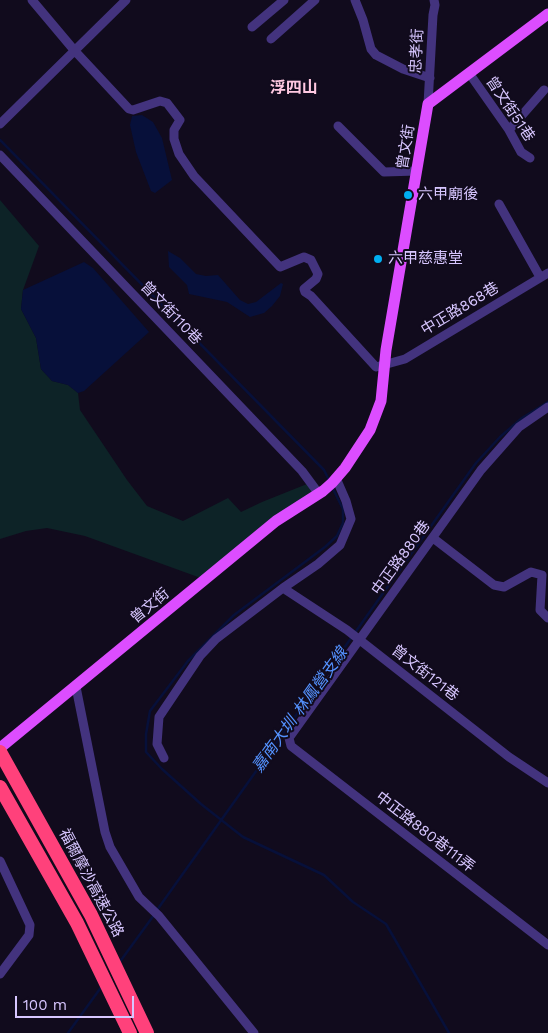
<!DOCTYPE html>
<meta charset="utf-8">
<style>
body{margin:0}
#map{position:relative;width:548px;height:1033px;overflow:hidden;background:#110b1d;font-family:"Work Sans",sans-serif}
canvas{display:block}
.scale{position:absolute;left:15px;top:996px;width:119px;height:22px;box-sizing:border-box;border:2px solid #d7c6ff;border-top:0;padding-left:6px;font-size:15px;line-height:18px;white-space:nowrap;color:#d7c6ff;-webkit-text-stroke:4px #110b1d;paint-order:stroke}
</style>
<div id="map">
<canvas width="548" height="1033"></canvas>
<div class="scale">100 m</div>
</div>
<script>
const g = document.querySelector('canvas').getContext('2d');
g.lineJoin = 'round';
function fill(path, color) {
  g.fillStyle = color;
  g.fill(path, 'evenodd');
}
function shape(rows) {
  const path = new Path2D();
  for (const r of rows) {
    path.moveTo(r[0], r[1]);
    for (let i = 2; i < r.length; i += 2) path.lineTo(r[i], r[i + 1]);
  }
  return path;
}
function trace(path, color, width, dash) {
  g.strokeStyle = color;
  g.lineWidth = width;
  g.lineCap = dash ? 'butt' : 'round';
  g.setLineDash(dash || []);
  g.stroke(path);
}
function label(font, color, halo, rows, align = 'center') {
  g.font = font + ' "Work Sans","Noto Sans TC",sans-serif';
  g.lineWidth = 4;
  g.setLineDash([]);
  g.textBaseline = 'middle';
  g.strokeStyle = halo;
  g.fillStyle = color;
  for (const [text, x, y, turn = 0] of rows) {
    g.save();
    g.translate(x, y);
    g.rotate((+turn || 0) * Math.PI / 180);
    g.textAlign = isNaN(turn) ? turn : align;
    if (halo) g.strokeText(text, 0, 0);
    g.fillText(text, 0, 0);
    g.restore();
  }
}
const green = shape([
 [0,200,39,246,23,290,21,309,36,338,41,369,52,381,68,385,78,393,80,410,127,480,147,506,183,521,228,498,241,512,262,502,307,484,317,497,278,526,209,581,85,536,47,528,26,531,0,539]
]);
const water = shape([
 [142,115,153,122,162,138,172,180,155,193,151,191,136,152,130,125,132,116],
 [168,251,180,258,196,274,206,276,218,275,240,300,248,304,256,302,281,283,283,284,280,296,272,306,264,313,250,317,227,302,189,294,187,285,169,267],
 [84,262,93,268,149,332,84,391,78,393,68,385,52,381,41,369,36,338,21,309,23,290]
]);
const stream = shape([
 [0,140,324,470,329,480],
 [332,487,343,509,343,523,337,536,325,547,234,615,188,661,150,711,146,734,146,752,162,769,201,804,243,837,324,875,353,902,386,924,449,1033],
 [157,910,476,463,500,437,522,418,548,402],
 [119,963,154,915],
 [68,1033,102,986]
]);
const minor = shape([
 [32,0,74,50,129,109,133,110,160,101,167,103,180,120,174,130,174,139,179,154,194,176,280,267,304,257,311,260,318,274,316,279,304,289,305,292,311,296,376,367,405,359,548,273],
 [355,0,363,20,371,49,376,55,403,69,430,78],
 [252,27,284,0],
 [271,39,315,0],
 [469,73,509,130,521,152,530,158],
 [428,104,433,15,435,5,434,0],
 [0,124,126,0],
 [338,126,384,172,417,171],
 [509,130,544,90],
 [0,155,302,471,319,494],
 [499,204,540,277],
 [548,407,519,427,481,470,289,738,291,746,548,945],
 [433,538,494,585,504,587,531,572,542,575,540,610,548,618],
 [283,588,347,630,509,757,548,783],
 [76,687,105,832,110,847,139,897,159,916,254,1033],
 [164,758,157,744,159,717,200,656,216,639,283,588,318,564,340,545,351,519,346,501,336,478],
 [0,861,30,925,29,935,0,974]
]);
const major = shape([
 [0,748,276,521,323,491,332,483,345,468,370,430,381,401,386,350,428,104,548,14]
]);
const highway = shape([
 [0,752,91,915,147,1033],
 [0,787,77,923,130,1033]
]);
const markers = [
 [408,195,5,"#00aff1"],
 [378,259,5,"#00aff1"]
];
const streetNames = [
 ["忠孝街",417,51,-87],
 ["曾文街51巷",510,109,56],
 ["曾文街",406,147,-81],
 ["中正路868巷",460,309,-31],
 ["曾文街110巷",171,313,46],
 ["中正路880巷",401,558,-54],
 ["曾文街",150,606,-40],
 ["曾文街121巷",425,673,38],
 ["中正路880巷111弄",425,832,38],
 ["福爾摩沙高速公路",91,883,62]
];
const poiNames = [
 ["六甲廟後",418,195],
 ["六甲慈惠堂",388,259]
];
const neighbourhoodNames = [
 ["浮四山",294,88]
];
const waterNames = [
 ["嘉南大圳 林鳳營支線",300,710,-54]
];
fill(green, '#0d2327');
fill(water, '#07103a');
trace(stream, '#07103a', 2.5);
trace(minor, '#43337e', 9);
trace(major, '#dc4dff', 11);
trace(highway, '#ff417b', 14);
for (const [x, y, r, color] of markers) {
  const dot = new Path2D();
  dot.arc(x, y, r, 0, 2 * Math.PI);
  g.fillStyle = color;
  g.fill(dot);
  trace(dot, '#110b1d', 2);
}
label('15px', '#d7c6ff', '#110b1d', streetNames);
label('15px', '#d7c6ff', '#110b1d', poiNames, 'left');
label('bold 16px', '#ffc8e1', '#110b1d', neighbourhoodNames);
label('italic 16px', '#5492ff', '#110b1d', waterNames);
</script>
